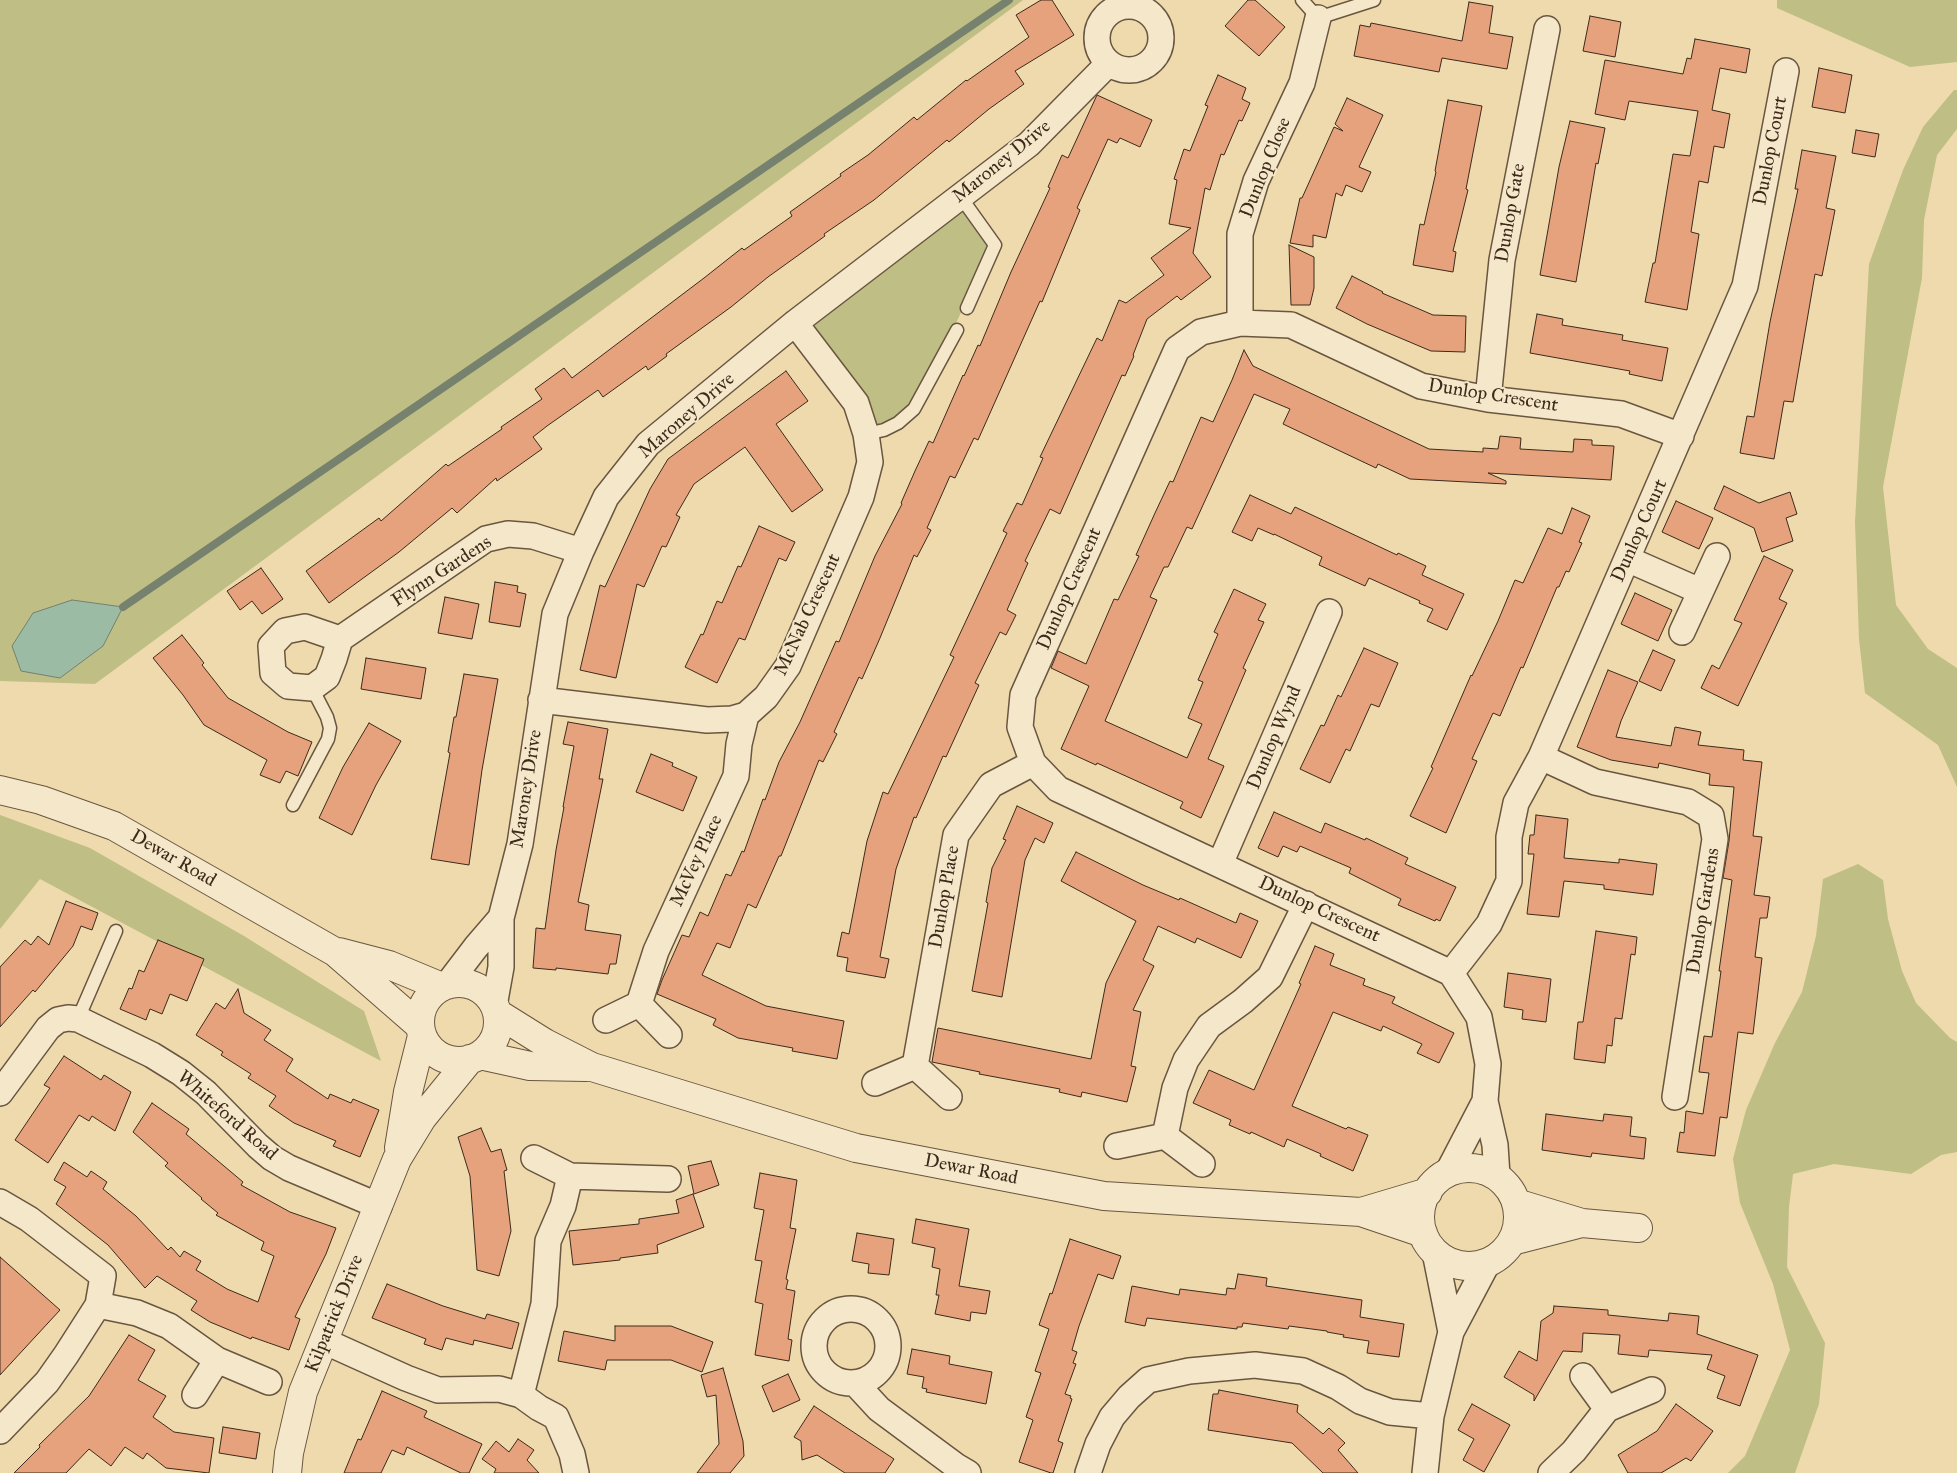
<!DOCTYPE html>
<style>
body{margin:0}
canvas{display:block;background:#eedaad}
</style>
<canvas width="1957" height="1473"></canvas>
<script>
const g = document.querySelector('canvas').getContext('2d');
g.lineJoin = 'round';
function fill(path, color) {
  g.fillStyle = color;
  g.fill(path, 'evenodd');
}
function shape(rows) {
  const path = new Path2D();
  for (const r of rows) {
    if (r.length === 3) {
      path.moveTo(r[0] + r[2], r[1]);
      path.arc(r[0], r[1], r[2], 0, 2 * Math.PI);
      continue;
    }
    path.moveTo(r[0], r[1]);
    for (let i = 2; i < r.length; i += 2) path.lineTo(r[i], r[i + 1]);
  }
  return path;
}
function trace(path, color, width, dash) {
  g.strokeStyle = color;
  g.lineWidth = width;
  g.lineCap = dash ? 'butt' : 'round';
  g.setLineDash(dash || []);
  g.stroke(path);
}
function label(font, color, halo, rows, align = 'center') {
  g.font = font + ' "IM FELL Great Primer",serif';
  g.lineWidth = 4;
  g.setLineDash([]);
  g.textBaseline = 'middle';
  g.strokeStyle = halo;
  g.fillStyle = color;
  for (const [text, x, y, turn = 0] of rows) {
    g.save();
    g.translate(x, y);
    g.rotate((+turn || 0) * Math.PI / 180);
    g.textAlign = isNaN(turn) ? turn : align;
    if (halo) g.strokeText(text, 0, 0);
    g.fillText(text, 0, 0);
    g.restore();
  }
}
const green = shape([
 [0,0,1023,0,95,684,0,681],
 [1777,0,1957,0,1957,62,1910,67,1777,8],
 [1954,90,1957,90,1957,129,1937,155,1924,220,1922,278,1883,487,1896,605,1928,649,1957,668,1957,787,1938,745,1865,693,1859,639,1855,522,1869,264,1903,170,1923,127],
 [959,202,992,247,957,321,911,407,896,420,868,431,799,324],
 [0,815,90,848,244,936,364,1011,381,1061,40,879,0,929],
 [1858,864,1883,880,1888,919,1902,971,1916,1003,1950,1038,1957,1042,1957,1152,1941,1155,1911,1174,1834,1164,1793,1174,1789,1207,1787,1267,1825,1343,1819,1404,1795,1473,1728,1473,1745,1456,1790,1350,1773,1284,1740,1203,1733,1159,1746,1110,1775,1043,1802,992,1816,936,1823,879]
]);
const water = shape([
 [72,600,123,607,103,646,60,678,21,671,12,646,33,613,72,600]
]);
const stream = shape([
 [123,607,1009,0]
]);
const building = shape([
 [1041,0,1052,0,1074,35,1015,71,1024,84,989,109,949,142,947,140,874,200,824,234,825,236,768,277,731,307,666,354,667,356,648,370,646,366,603,397,598,390,547,426,533,437,542,449,497,481,496,478,457,513,452,508,399,552,329,603,306,571,379,518,381,521,446,464,448,466,502,429,501,427,542,399,535,389,564,368,572,378,704,278,742,248,744,250,792,216,790,212,841,176,840,174,868,155,914,117,917,120,966,80,967,81,1029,37,1016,15,1041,0],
 [1248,0,1255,0,1285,27,1259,56,1225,26,1248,0],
 [1469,2,1493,6,1489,33,1513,37,1507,69,1442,58,1439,72,1354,56,1360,25,1370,27,1371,23,1462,41,1469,2],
 [1590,16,1621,22,1615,57,1583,51,1590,16],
 [1695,39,1750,49,1746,73,1720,68,1712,110,1730,114,1724,148,1714,146,1708,183,1699,181,1691,232,1699,234,1687,310,1645,302,1653,263,1655,263,1673,154,1690,156,1698,111,1629,101,1625,120,1595,114,1605,60,1683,74,1687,58,1691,59,1695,39],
 [1819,68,1852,75,1845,113,1812,107,1819,68],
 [1218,75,1246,88,1242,99,1250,103,1242,121,1239,120,1224,155,1221,154,1210,190,1205,188,1193,253,1211,277,1181,300,1177,296,1147,319,1133,355,1134,356,1125,376,1122,375,1060,514,1050,509,1025,561,1028,563,1007,610,1016,615,1006,635,1000,632,975,683,979,685,946,757,943,756,916,818,914,817,896,869,880,957,889,959,885,978,846,971,848,958,837,956,842,932,849,934,867,841,883,792,888,794,954,657,950,655,1007,533,1003,531,1017,503,1022,505,1043,458,1040,457,1097,338,1102,341,1119,300,1126,303,1164,275,1151,258,1191,228,1169,224,1177,180,1174,179,1184,149,1190,151,1208,106,1205,105,1218,75],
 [1097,95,1152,120,1140,147,1120,138,1117,143,1108,139,1077,208,1080,210,1042,302,1040,301,978,440,974,438,955,478,950,476,927,528,931,530,917,557,914,555,880,638,862,679,859,677,834,732,837,734,823,762,819,760,781,856,779,856,756,908,748,904,730,948,717,943,702,975,766,1006,844,1021,837,1059,792,1051,793,1048,738,1038,713,1025,716,1019,657,994,662,980,682,935,689,937,700,912,708,916,726,874,731,876,742,851,744,852,763,799,765,800,779,762,800,722,836,641,839,642,875,556,902,504,901,503,915,471,929,441,933,443,963,375,964,376,978,345,980,346,1011,272,1050,188,1048,187,1062,155,1068,158,1097,95],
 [1347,98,1383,115,1359,167,1371,172,1362,192,1346,185,1342,196,1336,193,1326,238,1313,235,1313,247,1290,243,1300,198,1302,198,1334,127,1343,131,1335,124,1347,98],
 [1448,100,1482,106,1466,189,1468,190,1453,251,1456,252,1453,272,1413,265,1420,224,1424,225,1436,172,1435,171,1448,100],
 [1570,121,1605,128,1598,164,1596,163,1576,282,1540,275,1559,167,1570,121],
 [1856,130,1879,134,1875,157,1852,153,1856,130],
 [1802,150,1836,156,1826,208,1835,210,1822,276,1815,274,1793,402,1784,401,1774,459,1740,453,1747,416,1754,417,1770,322,1798,189,1795,189,1802,150],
 [1289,245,1314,257,1314,288,1310,305,1291,305,1289,245],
 [1352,276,1383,292,1382,293,1433,315,1466,316,1465,352,1431,351,1367,324,1336,308,1352,276],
 [1537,314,1563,319,1562,325,1623,335,1622,340,1668,348,1662,381,1629,374,1630,371,1530,353,1537,314],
 [1244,350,1253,366,1429,449,1483,452,1483,448,1498,449,1500,436,1521,438,1520,449,1573,452,1574,439,1592,440,1592,445,1614,446,1611,480,1488,473,1506,481,1506,484,1410,479,1378,464,1376,468,1283,424,1290,409,1254,394,1192,529,1187,527,1168,567,1164,567,1150,597,1157,600,1105,721,1187,758,1202,724,1188,718,1203,682,1198,680,1218,634,1214,632,1234,589,1266,604,1258,620,1264,622,1243,668,1246,670,1208,759,1224,766,1201,818,1180,808,1183,802,1097,763,1096,765,1061,749,1089,686,1051,668,1058,651,1086,664,1114,599,1118,600,1139,556,1136,555,1155,513,1170,481,1173,482,1201,417,1213,422,1232,380,1244,350],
 [786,371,808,401,776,424,823,490,792,512,745,447,694,484,676,515,680,517,666,547,662,546,644,587,637,584,616,678,580,670,600,585,605,587,650,489,668,459,786,371],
 [1724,486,1759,503,1790,492,1797,514,1786,518,1793,541,1762,552,1754,528,1714,509,1724,486],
 [1250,495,1291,514,1295,507,1397,555,1398,553,1426,566,1422,575,1464,594,1447,630,1427,621,1433,609,1419,603,1420,601,1369,578,1365,586,1319,565,1322,557,1274,534,1274,535,1258,528,1252,541,1232,532,1250,495],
 [1676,501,1713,518,1699,549,1662,532,1676,501],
 [1572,508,1590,516,1579,542,1582,543,1569,572,1566,571,1559,587,1557,587,1531,649,1523,668,1521,667,1500,716,1493,713,1472,759,1477,761,1446,833,1410,816,1433,768,1431,767,1471,675,1472,676,1498,621,1515,580,1523,583,1548,528,1562,534,1572,508],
 [759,526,795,542,786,561,779,558,745,640,739,638,717,683,685,667,701,634,703,635,717,601,722,603,738,566,741,567,759,526],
 [1764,556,1793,570,1779,599,1787,603,1738,706,1701,688,1712,665,1719,669,1742,623,1734,620,1764,556],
 [261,568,283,599,262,614,252,601,240,610,227,591,261,568],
 [495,582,518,586,517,592,526,594,520,627,489,622,495,582],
 [1635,593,1672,610,1658,641,1621,624,1635,593],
 [445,597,479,604,472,639,438,633,445,597],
 [182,635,204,663,202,665,228,698,288,732,312,742,298,776,286,771,280,783,260,775,267,760,204,725,183,695,153,658,182,635],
 [1364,648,1398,663,1379,707,1371,704,1350,751,1346,749,1330,783,1300,769,1321,725,1324,726,1338,695,1341,697,1364,648],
 [1653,650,1675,660,1661,691,1639,681,1653,650],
 [366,658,426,668,421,699,361,689,366,658],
 [1608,670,1638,682,1621,721,1616,737,1671,746,1675,727,1701,732,1698,745,1744,750,1743,760,1762,762,1753,836,1762,837,1754,895,1770,897,1767,918,1760,918,1755,957,1762,958,1753,1034,1738,1032,1727,1118,1720,1117,1715,1156,1677,1152,1680,1132,1684,1133,1686,1111,1703,1114,1709,1073,1699,1072,1704,1036,1712,1037,1721,971,1719,971,1732,880,1723,878,1729,841,1734,787,1709,785,1710,774,1659,763,1658,768,1611,760,1577,747,1608,670],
 [464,674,498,679,482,770,469,865,431,859,450,753,448,752,454,717,456,717,464,674],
 [568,722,608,729,599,779,603,779,578,902,589,905,585,930,621,935,616,964,610,964,608,974,556,968,556,970,533,968,536,928,545,929,556,850,564,807,563,807,574,746,563,744,568,722],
 [369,723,401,741,376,785,352,835,319,818,343,767,369,723],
 [651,754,673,763,672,766,697,777,683,811,636,792,651,754],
 [1017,806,1053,823,1044,843,1035,838,1025,860,1002,997,972,991,988,903,986,902,992,868,1006,840,1003,839,1017,806],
 [1274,812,1321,833,1325,823,1365,840,1366,838,1408,858,1405,864,1456,887,1440,921,1436,919,1435,921,1398,905,1401,899,1349,873,1351,868,1300,846,1297,852,1283,846,1278,857,1258,848,1274,812],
 [1536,815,1568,819,1564,858,1619,863,1619,859,1657,864,1653,895,1604,889,1604,885,1564,881,1559,917,1527,914,1534,854,1528,854,1530,835,1534,835,1536,815],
 [1076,852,1143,885,1179,900,1180,898,1236,923,1240,913,1258,921,1241,958,1197,938,1195,943,1158,926,1143,960,1154,966,1133,1010,1141,1012,1131,1066,1136,1067,1127,1102,1082,1092,1081,1097,1059,1092,1060,1089,979,1074,980,1072,932,1062,938,1028,1091,1059,1106,983,1136,921,1061,881,1076,852],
 [66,901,98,913,92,930,81,926,73,946,35,992,33,990,0,1027,0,967,25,940,31,945,38,936,49,945,66,901],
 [1596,931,1637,937,1635,955,1631,954,1622,1019,1615,1018,1612,1046,1607,1045,1605,1063,1574,1059,1578,1022,1583,1022,1596,931],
 [158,940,204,959,187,1001,170,994,162,1014,150,1009,146,1020,120,1009,129,988,132,989,139,970,144,972,158,940],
 [1315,946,1334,954,1330,965,1365,979,1363,985,1395,997,1392,1003,1454,1033,1439,1063,1417,1053,1422,1044,1383,1026,1381,1031,1333,1012,1292,1106,1346,1129,1348,1127,1368,1135,1353,1171,1320,1156,1321,1154,1287,1139,1284,1147,1251,1132,1250,1134,1229,1125,1231,1120,1193,1103,1209,1070,1254,1090,1301,984,1299,983,1315,946],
 [1508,973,1551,979,1546,1022,1522,1019,1523,1010,1504,1007,1508,973],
 [238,989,244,1013,271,1030,264,1040,293,1059,286,1071,328,1099,330,1094,351,1103,353,1099,379,1110,360,1157,333,1146,336,1141,294,1123,269,1106,276,1096,248,1078,251,1074,221,1055,223,1052,196,1035,216,1003,225,1009,238,989],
 [64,1056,101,1080,104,1075,131,1092,115,1131,92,1116,89,1121,79,1115,48,1163,15,1140,50,1088,44,1085,64,1056],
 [152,1103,189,1129,186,1134,243,1182,241,1185,290,1212,336,1228,326,1254,295,1317,300,1319,289,1350,252,1337,251,1339,210,1322,191,1310,197,1301,157,1276,145,1288,108,1245,56,1204,66,1187,54,1180,64,1162,87,1177,91,1171,107,1182,103,1189,136,1216,168,1250,171,1247,180,1257,184,1251,201,1261,196,1270,227,1289,258,1302,274,1256,261,1250,264,1242,216,1215,218,1213,201,1199,202,1198,165,1166,168,1163,133,1132,152,1103],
 [1546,1114,1603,1121,1604,1114,1632,1117,1630,1136,1646,1138,1644,1159,1592,1153,1591,1157,1542,1150,1546,1114],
 [481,1128,491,1152,501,1149,507,1170,504,1171,511,1231,499,1276,477,1270,470,1176,458,1137,481,1128],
 [711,1161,719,1185,694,1194,688,1166,711,1161],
 [760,1173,797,1180,790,1228,796,1229,786,1279,788,1280,786,1289,795,1291,788,1339,792,1340,789,1361,755,1355,763,1304,755,1302,762,1261,755,1260,764,1210,754,1208,760,1173],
 [693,1194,704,1227,657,1245,658,1253,620,1258,620,1260,573,1265,569,1231,639,1224,639,1219,679,1213,676,1200,693,1194],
 [916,1219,969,1229,959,1286,990,1291,986,1314,971,1312,970,1321,935,1314,939,1295,936,1295,940,1269,932,1267,935,1248,912,1243,916,1219],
 [857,1233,894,1239,889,1275,868,1273,869,1264,852,1261,857,1233],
 [1070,1239,1121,1256,1113,1279,1098,1274,1079,1326,1072,1350,1077,1352,1073,1363,1076,1364,1065,1394,1071,1396,1070,1398,1072,1399,1058,1441,1063,1443,1053,1473,1051,1473,1019,1462,1033,1420,1026,1417,1041,1373,1035,1371,1049,1329,1039,1325,1050,1293,1052,1294,1070,1239],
 [0,1257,60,1310,0,1375,0,1257],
 [1238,1274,1267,1278,1266,1286,1362,1300,1360,1317,1404,1324,1399,1357,1367,1353,1369,1341,1343,1337,1344,1335,1327,1332,1327,1331,1289,1326,1288,1329,1243,1323,1242,1327,1237,1327,1237,1329,1147,1318,1145,1326,1125,1322,1132,1286,1179,1295,1180,1289,1226,1295,1227,1288,1235,1289,1238,1274],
 [387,1284,443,1306,485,1319,487,1314,519,1323,512,1349,474,1340,473,1345,446,1338,442,1350,424,1344,426,1339,372,1318,387,1284],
 [1554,1306,1608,1310,1608,1315,1668,1321,1669,1313,1699,1316,1697,1334,1758,1355,1740,1406,1717,1398,1725,1376,1707,1369,1712,1355,1649,1350,1648,1357,1618,1354,1620,1335,1583,1333,1582,1352,1563,1351,1534,1401,1534,1395,1504,1377,1519,1351,1537,1361,1541,1321,1553,1313,1554,1306],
 [615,1326,671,1326,713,1342,702,1372,671,1360,607,1360,605,1370,558,1361,564,1331,615,1341,615,1326],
 [129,1335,155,1350,138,1380,166,1396,153,1417,174,1432,214,1438,209,1473,166,1468,147,1453,143,1459,125,1447,111,1466,89,1449,66,1473,14,1473,40,1447,39,1445,89,1396,129,1335],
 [912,1349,950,1356,949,1364,992,1372,986,1404,926,1392,927,1389,922,1388,924,1377,907,1374,912,1349],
 [723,1368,743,1441,744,1456,730,1473,697,1473,719,1444,716,1395,707,1397,701,1375,723,1368],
 [788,1374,800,1400,773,1412,762,1386,788,1374],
 [1219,1390,1298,1405,1297,1412,1323,1434,1329,1428,1345,1443,1338,1450,1358,1473,1323,1473,1292,1443,1208,1430,1213,1394,1218,1394,1219,1390],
 [382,1391,427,1411,424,1417,482,1444,469,1473,461,1473,407,1447,404,1455,392,1450,381,1473,344,1473,358,1439,361,1440,382,1391],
 [1472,1404,1510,1425,1484,1472,1463,1460,1474,1439,1458,1430,1472,1404],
 [1676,1404,1713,1431,1691,1461,1686,1458,1661,1473,1628,1473,1618,1455,1657,1431,1676,1404],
 [814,1406,894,1459,885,1473,845,1473,817,1455,802,1460,801,1441,794,1437,814,1406],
 [223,1427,260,1433,256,1459,219,1453,223,1427],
 [518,1439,534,1450,527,1460,539,1473,494,1473,496,1469,482,1459,496,1441,509,1452,518,1439]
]);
const service = shape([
 [1302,0,1318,18,1374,0],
 [960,196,995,245,967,308],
 [866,434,884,430,898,423,914,409,957,330],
 [293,805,328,739,330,728,327,717,312,688],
 [78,1019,116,931]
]);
const minor = shape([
 [1129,38,32],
 [1240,323,1240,234,1256,181,1302,83,1318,18],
 [1488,399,1502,260,1547,29],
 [1627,559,1700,591],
 [1682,632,1717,556],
 [340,639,334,659,327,677,312,688,288,686,273,673,271,646,285,631,305,627,340,639,486,539,508,534,533,536,581,551],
 [541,700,707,720,732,719,746,715,766,697,788,666,861,497,870,462,866,434,856,403,795,323],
 [1541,757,1595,782,1688,802,1711,816,1715,839,1675,1097],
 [1220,864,1329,612],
 [1451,973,1489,924,1509,881,1509,837,1516,803,1541,757,1745,286,1786,71],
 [447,985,476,947,501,918],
 [494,1006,501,967,501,918,520,844,555,614,581,551,606,497,648,444,795,323,1029,144,1109,63],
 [606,1020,639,1004],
 [669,1035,639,1004,656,951,736,776,739,744,746,715],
 [915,1066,956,835,991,785,1033,763],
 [875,1083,915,1066,949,1097],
 [0,1093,48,1028,58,1020,68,1018,78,1019,152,1055,181,1073,206,1093,258,1146,272,1158,289,1168,379,1206],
 [1485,1101,1488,1064,1479,1017,1451,973,1058,789,1033,763,1020,727,1023,695,1177,349,1201,332,1240,323,1291,325,1421,386,1488,399,1621,414,1681,436],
 [1165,1136,1175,1088,1186,1060,1209,1026,1243,1001,1270,977,1306,904],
 [1117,1146,1165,1136,1202,1164],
 [534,1158,570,1176],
 [1448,1172,1485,1101,1495,1145,1497,1176],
 [0,1202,29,1219,103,1276,98,1305,66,1355,47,1382,0,1431],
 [1435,1252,1451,1332],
 [98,1305,137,1313,169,1326,217,1360,269,1382],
 [851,1346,37],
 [324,1341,406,1378,438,1390,499,1389,521,1395,539,1408,556,1417,572,1454,576,1473],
 [1583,1376,1607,1409],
 [855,1383,879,1409,956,1466,968,1473],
 [195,1395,217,1360],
 [521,1395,544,1304,548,1241,563,1206,570,1176,668,1179],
 [1088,1473,1098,1444,1112,1417,1129,1397,1148,1380,1189,1371,1255,1365,1303,1371,1338,1387,1360,1401,1390,1412,1431,1416],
 [1425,1473,1431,1416,1451,1332,1488,1262],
 [1551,1473,1574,1451,1607,1409,1652,1390]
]);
const tertiary = shape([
 [0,790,41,800,114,826,335,952,420,1026],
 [339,952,389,965,442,987],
 [459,1022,39],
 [497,1013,545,1043,592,1067,856,1148,1104,1196,1361,1212,1423,1233],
 [480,1055,530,1066,586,1067],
 [399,1148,408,1092,422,1036],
 [1469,1217,49],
 [1516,1203,1582,1223,1638,1228],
 [1361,1212,1428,1192],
 [1512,1241,1582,1223],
 [287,1473,289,1453,303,1392,397,1159,422,1118,470,1059]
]);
const streetNames = [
 ["Dunlop Court",1771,151,-79],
 ["Maroney Drive",1002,162,-39],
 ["Dunlop Close",1266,168,-68],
 ["Dunlop Gate",1511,213,-80],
 ["Dunlop Crescent",1493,396,9],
 ["Maroney Drive",687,416,-41],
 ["Dunlop Court",1640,531,-66],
 ["Flynn Gardens",442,572,-33],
 ["Dunlop Crescent",1070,589,-66],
 ["McNab Crescent",808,615,-65],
 ["Dunlop Wynd",1275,738,-67],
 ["Maroney Drive",527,789,-81],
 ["Dewar Road",173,859,30],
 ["McVey Place",697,861,-65],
 ["Dunlop Place",945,897,-80],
 ["Dunlop Crescent",1319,910,25],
 ["Dunlop Gardens",1704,911,-81],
 ["Whiteford Road",227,1116,41],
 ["Dewar Road",971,1170,11],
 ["Kilpatrick Drive",335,1314,-68]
];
fill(green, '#bfbe85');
fill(water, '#9bbba5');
trace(water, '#76816e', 1);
trace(stream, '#76816e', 8);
fill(building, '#e5a27d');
trace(building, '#3e2a1b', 1);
trace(service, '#6a5640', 15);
trace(minor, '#6a5640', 28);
trace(tertiary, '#6a5640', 30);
trace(service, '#f4e7ca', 12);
trace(minor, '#f4e7ca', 25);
trace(tertiary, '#f4e7ca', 28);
label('19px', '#3e2a1b', '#f4e7ca', streetNames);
</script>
